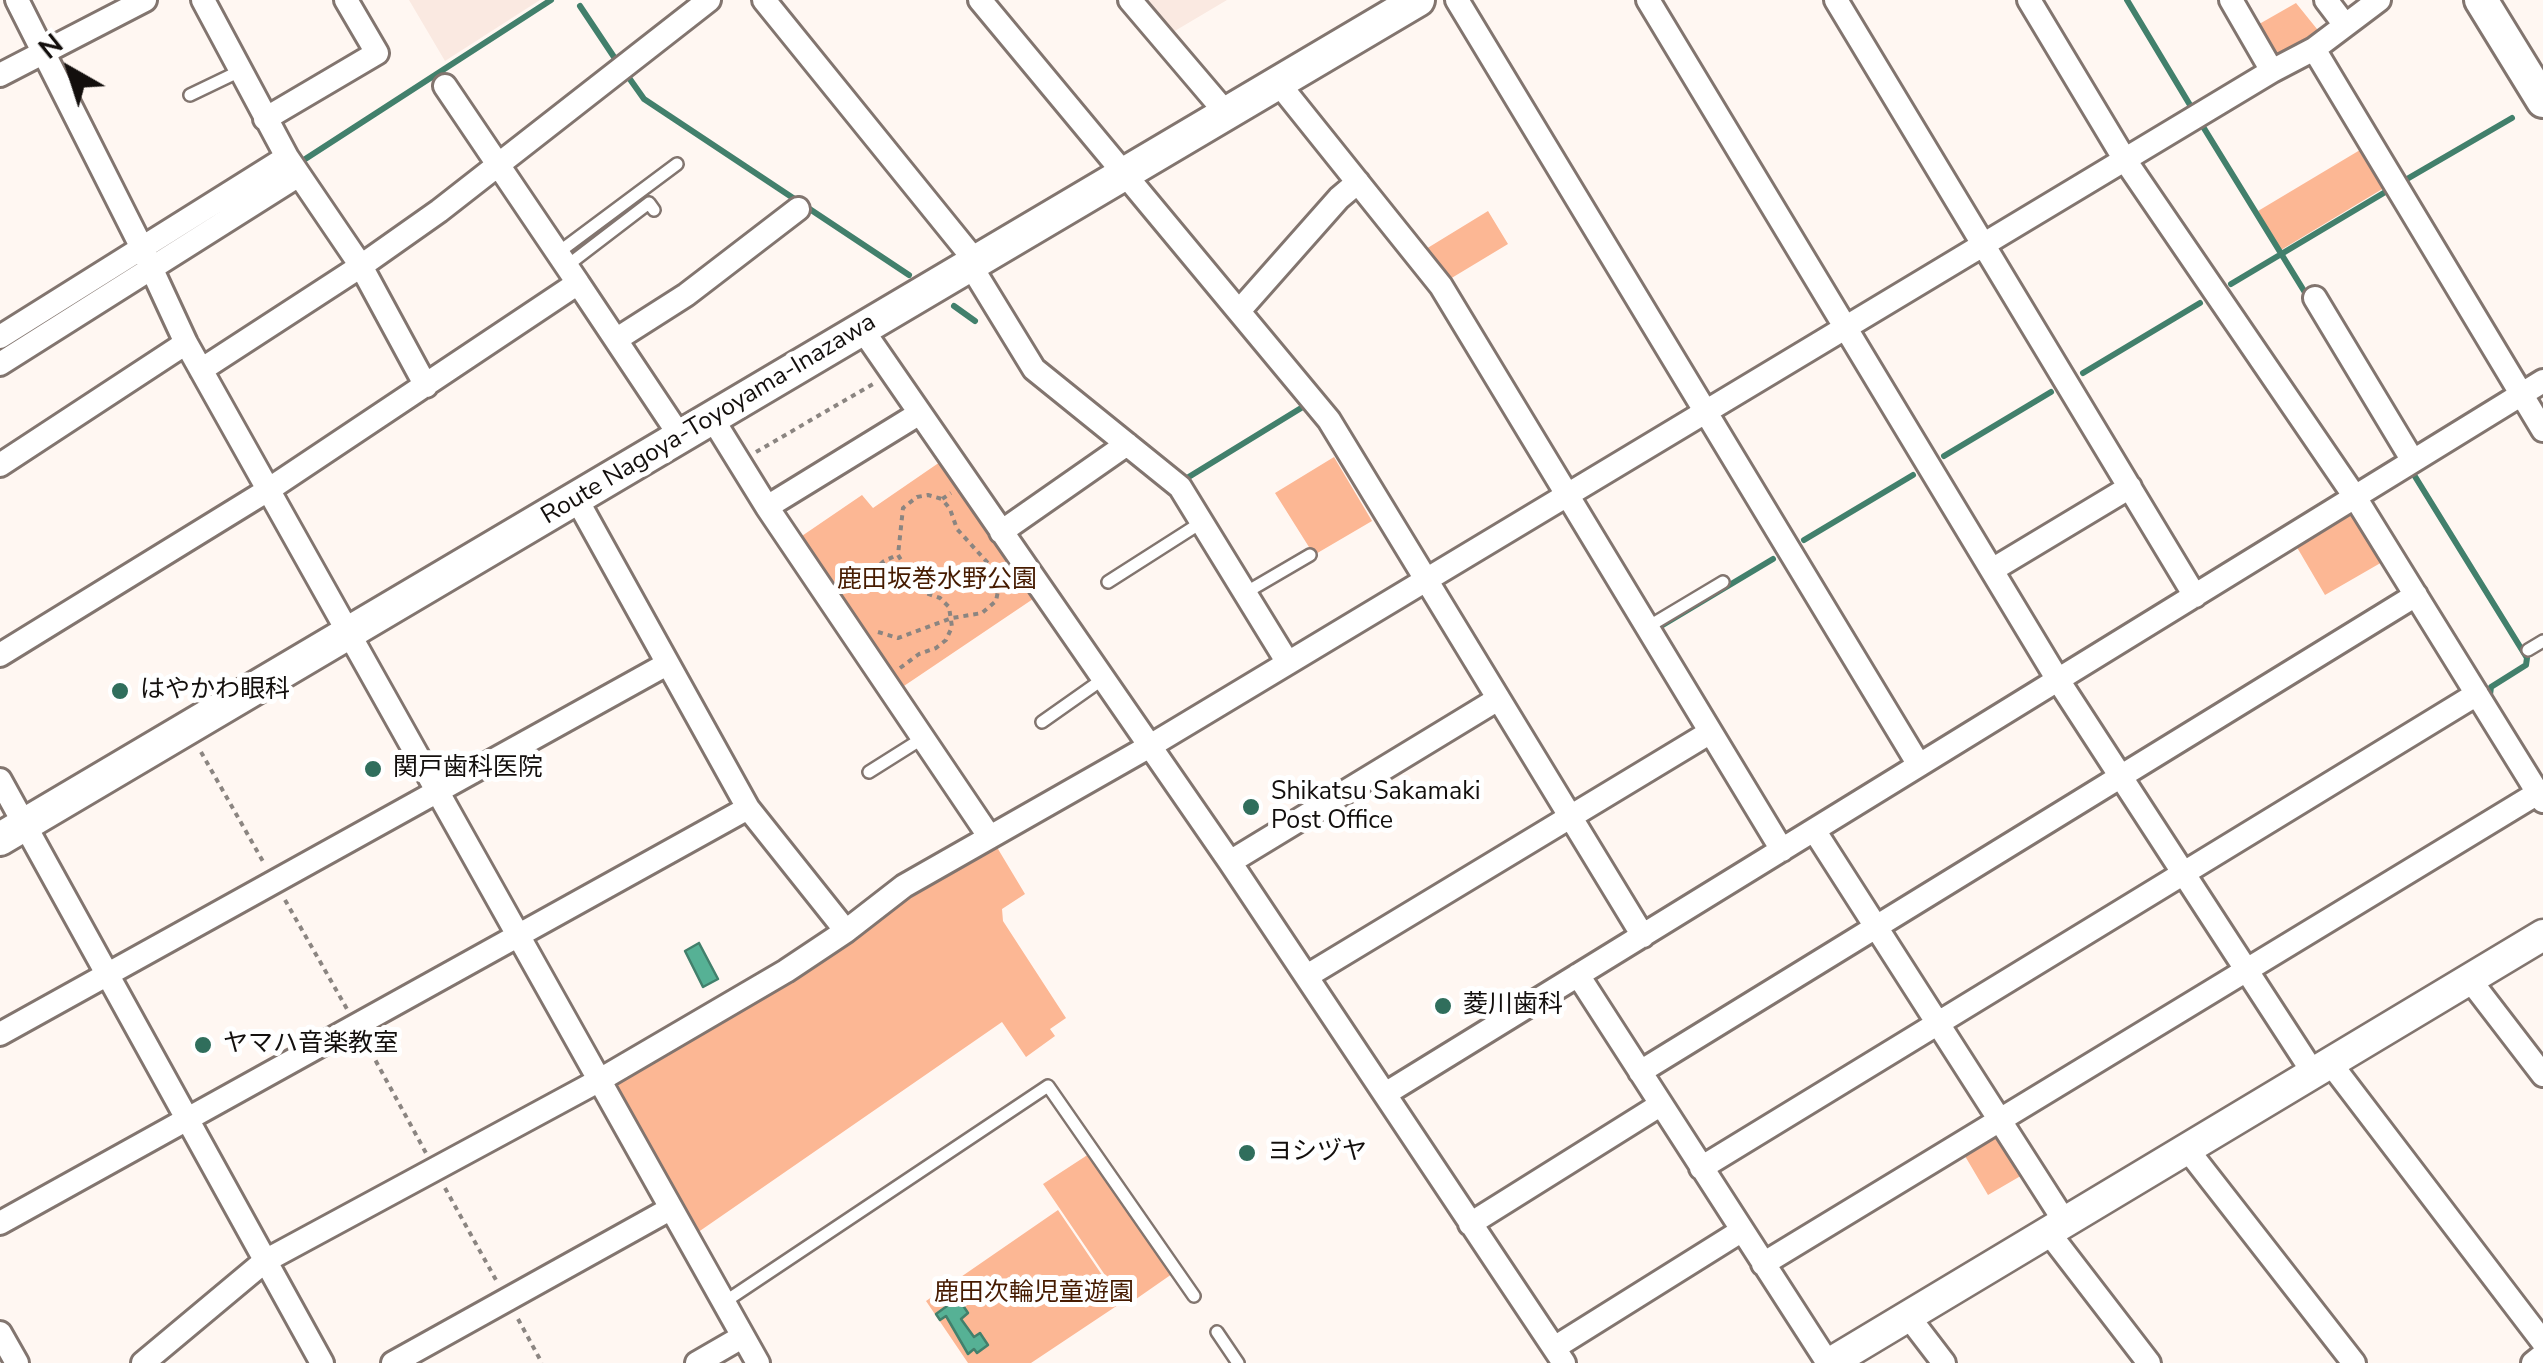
<!DOCTYPE html>
<meta charset="utf-8">
<style>
body{margin:0}
#map{position:relative;width:2543px;height:1363px;overflow:hidden;background:#fff7f2;font-family:"Nunito Sans",sans-serif}
canvas{display:block}
.north{position:absolute;left:20px;top:20px;width:100px;height:100px;-webkit-text-stroke:8px #fff;paint-order:stroke;rotate:321deg;font-size:28px;font-weight:700;line-height:40px;text-align:center;color:#130f0d}
.north::after{content:'';display:block;margin:auto;width:35px;height:45px;background:#130f0d;clip-path:polygon(50% 0,100% 100%,50% 72%,0 100%)}
</style>
<div id="map">
<canvas width="2543" height="1363"></canvas>
<div class="north">N</div>
</div>
<script>
const g = document.querySelector('canvas').getContext('2d');
g.lineJoin = 'round';
function fill(path, color) {
  g.fillStyle = color;
  g.fill(path, 'evenodd');
}
function shape(rows) {
  const path = new Path2D();
  for (const r of rows) {
    path.moveTo(r[0], r[1]);
    for (let i = 2; i < r.length; i += 2) path.lineTo(r[i], r[i + 1]);
  }
  return path;
}
function trace(path, color, width, dash) {
  g.strokeStyle = color;
  g.lineWidth = width;
  g.lineCap = dash ? 'butt' : 'round';
  g.setLineDash(dash || []);
  g.stroke(path);
}
function label(font, color, halo, rows, align = 'center') {
  g.font = font + ' "Nunito Sans","Noto Sans JP",sans-serif';
  g.lineWidth = 10;
  g.setLineDash([]);
  g.textBaseline = 'middle';
  g.strokeStyle = halo;
  g.fillStyle = color;
  for (const [text, x, y, turn = 0] of rows) {
    g.save();
    g.translate(x, y);
    g.rotate((+turn || 0) * Math.PI / 180);
    g.textAlign = isNaN(turn) ? turn : align;
    if (halo) g.strokeText(text, 0, 0);
    g.fillText(text, 0, 0);
    g.restore();
  }
}
const built = shape([
 [409,0,540,0,445,61],
 [1137,0,1227,0,1168,35]
]);
const green = shape([
 [2296,3,2321,34,2282,59,2270,57,2254,27],
 [2365,147,2389,185,2281,250,2258,211],
 [1488,211,1508,244,1445,282,1421,252],
 [1334,457,1372,521,1314,555,1275,493],
 [940,462,1033,599,898,690,796,540,862,495,873,508],
 [2344,514,2355,515,2384,561,2325,595,2295,544],
 [995,844,1025,894,1002,909,1003,921,1066,1018,1050,1029,1055,1036,1026,1057,1002,1022,694,1235,612,1083],
 [1990,1134,1999,1135,2024,1174,1988,1195,1962,1151],
 [1089,1154,1172,1274,1126,1306,1043,1184],
 [1058,1210,1121,1303,1031,1363,968,1363,926,1301]
]);
const water = shape([
 [699,943,718,979,703,987,685,951,699,943],
 [958,1298,968,1313,961,1319,974,1337,980,1333,988,1345,977,1353,974,1349,968,1354,946,1316,940,1320,936,1314,958,1298]
]);
const stream = shape([
 [2127,0,2193,110],
 [580,6,618,63],
 [627,75,644,99,909,275],
 [2202,125,2309,299],
 [296,165,551,0],
 [2407,179,2512,118],
 [2231,284,2387,191],
 [954,306,975,321],
 [2083,373,2200,303],
 [1944,456,2051,392],
 [2411,470,2527,658,2526,665,2491,687,2490,695],
 [1187,478,1306,405,1308,408],
 [1804,540,1913,475],
 [1656,629,1773,559]
]);
const path = shape([
 [756,452,873,384],
 [847,584,863,580,884,561,897,555],
 [878,632,898,638,952,618,982,613,996,601,1000,581,997,573,957,529,950,509,942,499,951,493],
 [900,668,919,654,936,648,946,640,952,627,949,607,940,598,920,591,898,555,903,508,917,497,928,495,942,499],
 [201,752,265,865],
 [285,900,347,1009],
 [366,1043,426,1153],
 [445,1188,496,1280],
 [518,1319,542,1363]
]);
const service = shape([
 [190,95,240,71],
 [559,252,677,164],
 [568,265,649,203,654,210],
 [1108,582,1202,522],
 [1245,593,1310,555],
 [1646,628,1723,582],
 [2528,650,2543,641],
 [1042,722,1103,679],
 [869,772,923,738],
 [723,1303,1048,1086,1194,1296],
 [1217,1332,1238,1363]
]);
const minor = shape([
 [17,0,142,248,186,343,758,1363],
 [203,0,287,157,361,266,426,386],
 [764,0,977,263],
 [980,0,1329,420,1643,936],
 [1130,0,1227,114],
 [1457,0,1919,765],
 [1648,0,2058,680,2314,1074],
 [1836,0,2195,596],
 [2029,0,2125,160,2355,497,2538,793],
 [2231,0,2272,71],
 [2326,0,2345,25],
 [2314,49,2543,430],
 [0,75,145,0],
 [1279,84,1441,286,1782,850],
 [445,86,578,283],
 [265,119,377,53,346,0],
 [971,266,1034,369,1180,487,1288,663],
 [2315,298,2413,461],
 [1239,311,1339,198,1358,182],
 [862,329,1230,862,1564,1363],
 [0,337,287,157],
 [617,339,686,295,798,209],
 [0,364,299,175],
 [201,370,361,266,439,211,709,0],
 [712,418,767,507,989,836],
 [0,465,186,343],
 [576,498,748,808,846,931],
 [767,507,920,413],
 [1001,532,1127,444],
 [1992,570,2130,487],
 [0,655,268,490,578,283,680,436],
 [0,780,322,1363],
 [1814,830,2065,1222],
 [1230,862,1498,699],
 [1578,975,1828,1363],
 [1307,976,1709,733],
 [2470,980,2543,1075],
 [0,1034,667,664],
 [2331,1064,2543,1342],
 [1640,1072,2416,595],
 [1385,1094,2543,381],
 [2187,1149,2354,1363],
 [1701,1168,2477,694],
 [0,1223,748,808],
 [1470,1224,1660,1105],
 [2049,1233,2149,1363],
 [1763,1264,2538,793,2543,801],
 [1908,1316,1944,1363],
 [0,1333,17,1363],
 [1554,1348,1741,1231],
 [143,1363,265,1261,598,1081,786,971,846,931,904,886,1150,746,2272,71,2314,49,2379,0],
 [393,1363,670,1209],
 [697,1363,742,1337],
 [2533,1363,2543,1355]
]);
const tertiary = shape([
 [1830,1363,2543,935]
]);
const secondary = shape([
 [2481,0,2543,101],
 [0,839,1418,0]
]);
const markers = [
 [120,691,10,"#306e5c"],
 [373,769,10,"#306e5c"],
 [1251,807,10,"#306e5c"],
 [1443,1006,10,"#306e5c"],
 [203,1045,10,"#306e5c"],
 [1247,1153,10,"#306e5c"]
];
const streetNames = [
 ["Route Nagoya-Toyoyama-Inazawa",709,420,-31]
];
const parkNames = [
 ["鹿田坂巻水野公園",937,581],
 ["鹿田次輪児童遊園",1034,1294]
];
const poiNames = [
 ["はやかわ眼科",140,691],
 ["関戸歯科医院",393,769],
 ["Shikatsu Sakamaki",1271,793],
 ["Post Office",1271,822],
 ["菱川歯科",1463,1006],
 ["ヤマハ音楽教室",223,1045],
 ["ヨシヅヤ",1267,1153]
];
fill(built, '#fae9e1');
fill(green, '#fcb794');
fill(water, '#56b195');
trace(water, '#42806c', 2.5);
trace(stream, '#42806c', 6);
trace(service, '#82756f', 16);
trace(minor, '#82756f', 28);
trace(tertiary, '#82756f', 35);
trace(secondary, '#82756f', 38);
trace(path, '#8b8581', 4, [5, 5]);
trace(service, '#fff', 11);
trace(minor, '#fff', 22);
trace(tertiary, '#fff', 30);
trace(secondary, '#fff', 32);
for (const [x, y, r, color] of markers) {
  const dot = new Path2D();
  dot.arc(x, y, r, 0, 2 * Math.PI);
  g.fillStyle = color;
  g.fill(dot);
  trace(dot, '#fff', 4);
}
label('25px', '#130f0d', '#fff', streetNames);
label('25px', '#461b00', '#fff', parkNames);
label('25px', '#130f0d', '#fff', poiNames, 'left');
</script>
